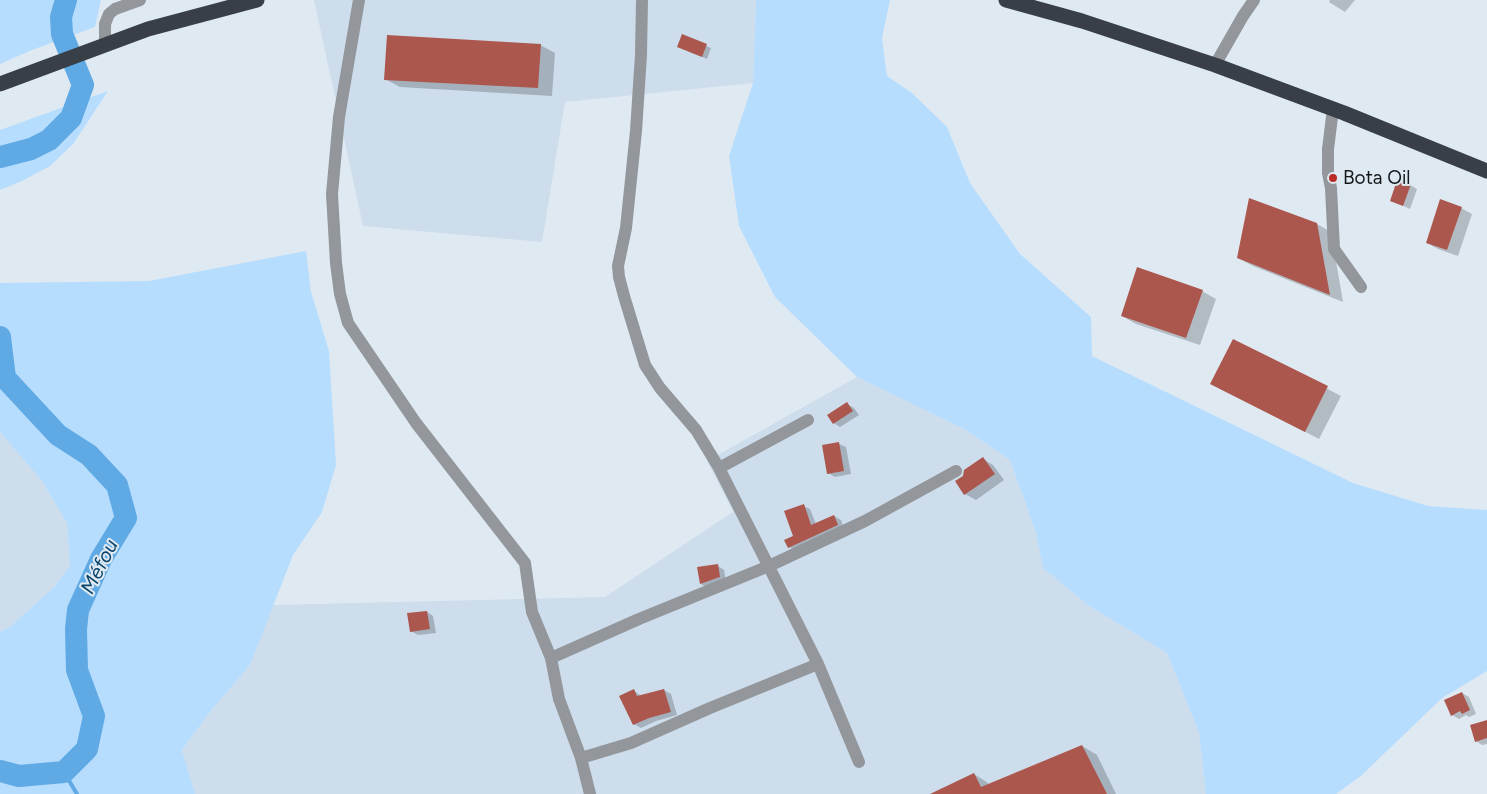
<!DOCTYPE html>
<meta charset="utf-8">
<style>
body{margin:0}
canvas{display:block;background:#dfe9f2}
</style>
<canvas width="1487" height="794"></canvas>
<script>
const g = document.querySelector('canvas').getContext('2d');
g.lineJoin = 'round';
function fill(path, color) {
  g.fillStyle = color;
  g.fill(path, 'evenodd');
}
function shape(rows) {
  const path = new Path2D();
  for (const r of rows) {
    path.moveTo(r[0], r[1]);
    for (let i = 2; i < r.length; i += 2) path.lineTo(r[i], r[i + 1]);
  }
  return path;
}
function trace(path, color, width, dash) {
  g.strokeStyle = color;
  g.lineWidth = width;
  g.lineCap = dash ? 'butt' : 'round';
  g.setLineDash(dash || []);
  g.stroke(path);
}
function label(font, color, halo, rows, align = 'center') {
  g.font = font + ' Figtree,sans-serif';
  g.lineWidth = 4;
  g.setLineDash([]);
  g.textBaseline = 'middle';
  g.strokeStyle = halo;
  g.fillStyle = color;
  for (const [text, x, y, turn = 0] of rows) {
    g.save();
    g.translate(x, y);
    g.rotate((+turn || 0) * Math.PI / 180);
    g.textAlign = isNaN(turn) ? turn : align;
    if (halo) g.strokeText(text, 0, 0);
    g.fillText(text, 0, 0);
    g.restore();
  }
}
const built = shape([
 [314,0,756,0,753,83,565,102,542,242,363,226],
 [857,377,966,430,1010,460,1036,533,1043,568,1089,606,1167,653,1199,733,1206,794,195,794,182,750,210,712,250,665,273,605,605,597,733,512,707,461],
 [0,432,42,481,67,523,70,566,54,587,11,626,0,632]
]);
const green = shape([
 [0,0,101,0,95,27,32,50,0,64],
 [756,0,890,0,882,38,887,76,912,93,947,127,970,183,1020,254,1091,317,1092,356,1353,483,1428,506,1487,510,1487,671,1442,698,1362,775,1336,794,1206,794,1199,733,1167,653,1089,606,1043,568,1036,533,1010,460,966,430,857,377,775,297,739,226,729,156,753,83],
 [108,91,73,144,50,166,22,181,0,190,0,130],
 [306,251,311,292,329,351,336,465,322,512,293,555,250,665,210,712,182,750,195,794,0,794,0,632,11,626,54,587,70,566,67,523,42,481,0,432,0,283,149,281]
]);
const shadow = shape([
 [1330,0,1355,0,1345,12,1329,2],
 [683,36,711,48,707,59,683,49],
 [540,45,555,53,552,96,400,87,385,79],
 [1410,185,1417,189,1410,209,1391,200],
 [1461,208,1472,214,1458,256,1438,249,1427,243],
 [1317,224,1331,232,1343,302,1253,266,1238,258],
 [1202,291,1216,299,1200,345,1136,324,1122,316],
 [1234,340,1341,396,1319,439,1212,384],
 [847,404,854,408,859,415,840,427,834,423],
 [839,444,846,447,851,474,835,477,828,473],
 [983,459,993,465,1004,480,976,500,965,494,964,476],
 [803,506,810,509,816,524,834,516,841,520,844,528,796,551,789,547,795,537],
 [718,566,724,570,726,581,707,588,701,584],
 [427,612,433,616,436,633,418,635,411,631],
 [664,690,671,694,677,715,656,721,641,728,634,724,634,691,641,696],
 [1462,693,1469,697,1476,714,1469,717,1466,715,1459,719,1452,715],
 [1487,721,1487,744,1482,745,1476,741],
 [1082,746,1097,755,1116,794,1005,794],
 [974,774,988,783,994,794,933,794]
]);
const stream = shape([
 [64,772,77,794]
]);
const river = shape([
 [0,157,31,149,49,140,71,118,83,85,62,34,61,17,66,0],
 [0,337,5,378,58,435,89,455,117,485,126,518,101,559,78,610,76,629,77,670,94,716,87,749,64,772,19,776,0,771]
]);
const building = shape([
 [682,34,707,44,702,57,677,47],
 [387,35,541,44,538,88,384,80],
 [1397,180,1411,184,1403,206,1390,201],
 [1249,198,1317,223,1330,295,1237,258],
 [1440,199,1462,207,1447,250,1426,243],
 [1137,267,1203,290,1186,338,1121,316],
 [1233,339,1328,386,1305,432,1210,384],
 [847,402,853,411,833,424,827,415],
 [839,442,844,471,827,474,822,445],
 [983,457,995,474,964,495,955,481,963,476,964,470],
 [804,504,811,525,834,515,838,525,788,548,784,540,793,536,784,511],
 [718,564,720,577,700,584,697,567],
 [427,611,430,629,410,632,407,613],
 [634,689,637,696,664,689,671,712,649,718,633,725,619,696],
 [1462,692,1470,710,1462,714,1460,711,1451,716,1444,700],
 [1487,720,1487,738,1475,742,1470,725],
 [1082,745,1107,794,930,794,974,773,981,787]
]);
const minor = shape([
 [359,0,339,117,332,194,336,263,340,294,348,323,416,423,525,563,532,612,551,658,559,699,581,758,590,794],
 [642,0,641,55,636,131,626,228,618,266,619,277,624,296,645,365,660,388,696,430,719,468,818,664,859,762],
 [105,45,105,24,109,14,115,9,140,0],
 [1215,65,1243,16,1254,0],
 [1333,109,1328,149,1328,173,1331,188,1334,249,1361,287],
 [719,468,808,420],
 [551,658,639,619,769,566,865,521,956,471],
 [581,758,631,743,710,708,818,664]
]);
const highway = shape([
 [1006,0,1082,21,1215,65,1344,113,1487,171],
 [0,84,148,29,257,0]
]);
const markers = [
 [1333,178,5,"#ba2b25"]
];
const poiNames = [
 ["Bota Oil",1343,178]
];
const waterNames = [
 ["Méfou",100,567,-63]
];
fill(built, '#cdddeb');
fill(green, '#b7ddfe');
fill(shadow, '#0003');
trace(stream, '#5fa9e4', 4);
trace(river, '#5fa9e4', 22);
fill(building, '#ac574d');
trace(minor, '#93979b', 12);
trace(highway, '#383f46', 15);
for (const [x, y, r, color] of markers) {
  const dot = new Path2D();
  dot.arc(x, y, r, 0, 2 * Math.PI);
  g.fillStyle = color;
  g.fill(dot);
  trace(dot, '#dfe9f2', 2);
}
label('19px', '#15181b', '#dfe9f2', poiNames, 'left');
label('italic 20px', '#0a456b', '#dfe9f2', waterNames);
</script>
